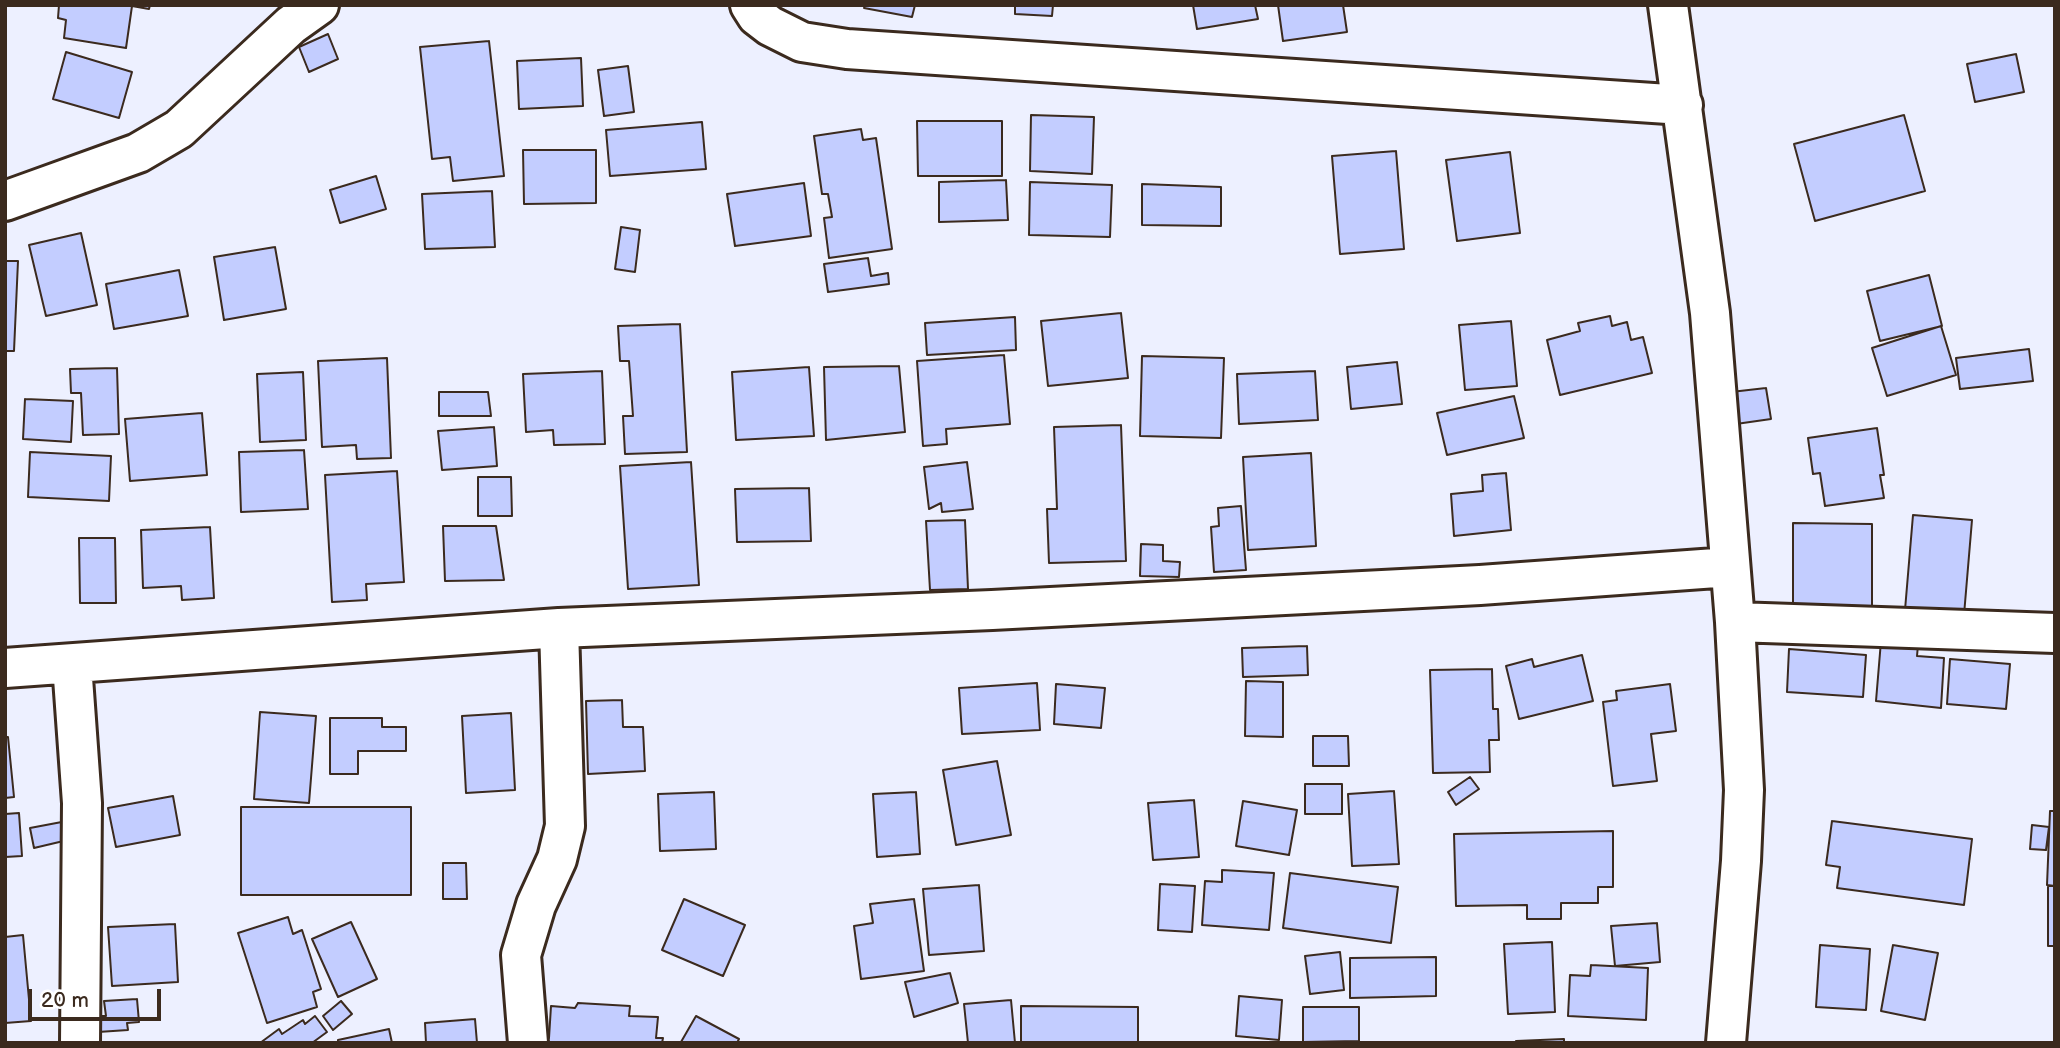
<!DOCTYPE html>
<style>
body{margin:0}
#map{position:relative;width:2060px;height:1048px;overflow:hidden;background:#edf0ff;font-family:"Balsamiq Sans",sans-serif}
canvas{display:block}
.frame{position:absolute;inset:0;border:7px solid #3b2a1e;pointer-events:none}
.scale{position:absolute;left:28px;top:989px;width:133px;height:32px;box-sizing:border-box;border:4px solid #3b2a1e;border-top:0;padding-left:9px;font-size:21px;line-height:24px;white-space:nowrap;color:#3b2a1e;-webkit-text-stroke:5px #fff;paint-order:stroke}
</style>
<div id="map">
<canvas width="2060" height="1048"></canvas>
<div class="frame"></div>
<div class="scale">20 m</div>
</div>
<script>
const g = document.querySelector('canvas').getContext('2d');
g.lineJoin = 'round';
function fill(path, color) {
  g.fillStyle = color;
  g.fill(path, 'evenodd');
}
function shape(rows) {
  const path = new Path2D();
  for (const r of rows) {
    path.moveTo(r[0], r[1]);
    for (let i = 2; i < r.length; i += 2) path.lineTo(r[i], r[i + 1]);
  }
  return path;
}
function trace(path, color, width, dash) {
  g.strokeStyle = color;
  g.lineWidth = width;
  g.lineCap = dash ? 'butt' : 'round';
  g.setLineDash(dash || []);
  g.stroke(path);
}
const building = shape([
 [59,5,150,5,149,9,132,6,126,48,64,38,66,20,58,18,59,5],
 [865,5,915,5,912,17,864,8,865,5],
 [1015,5,1053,5,1052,16,1015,14,1015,5],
 [1193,5,1255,5,1258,19,1197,29,1193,5],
 [1278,5,1343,5,1347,32,1283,41,1278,5],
 [328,34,338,59,309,72,299,47,328,34],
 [489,41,504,176,453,181,450,157,432,159,420,47,489,41],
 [66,52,132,72,119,118,53,99,66,52],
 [2016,54,2024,92,1975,102,1967,64,2016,54],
 [581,58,583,106,519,109,517,61,581,58],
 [628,66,634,112,604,116,598,70,628,66],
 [1031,115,1094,117,1092,174,1030,171,1031,115],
 [1904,115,1925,191,1815,221,1794,144,1904,115],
 [917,121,1002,121,1002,176,918,176,917,121],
 [702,122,706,169,610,176,606,130,702,122],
 [861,129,863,140,876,138,892,249,829,258,824,218,832,217,828,194,822,194,814,136,861,129],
 [523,150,596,150,596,203,524,204,523,150],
 [1396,151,1404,249,1340,254,1332,156,1396,151],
 [1510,152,1520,233,1457,241,1446,160,1510,152],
 [376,176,386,209,340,223,330,190,376,176],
 [1006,180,1008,220,939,222,939,182,1006,180],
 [1030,182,1112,185,1110,237,1029,235,1030,182],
 [804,183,811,236,735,246,727,194,804,183],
 [1142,184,1221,187,1221,226,1142,225,1142,184],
 [492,191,495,247,425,249,422,194,492,191],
 [621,227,640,230,635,272,615,269,621,227],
 [81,233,97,305,46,316,29,245,81,233],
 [275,247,286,309,224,320,214,257,275,247],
 [868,258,871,276,888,273,889,284,828,292,824,264,868,258],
 [5,261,18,261,14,351,5,351,5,261],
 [179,270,188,316,114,329,106,284,179,270],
 [1929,275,1942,326,1880,341,1867,291,1929,275],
 [1121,313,1128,378,1048,386,1041,321,1121,313],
 [1610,316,1612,326,1627,322,1631,340,1643,337,1652,373,1560,395,1547,340,1580,331,1578,323,1610,316],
 [1015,317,1016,350,927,355,925,323,1015,317],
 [1511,321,1517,386,1465,390,1459,325,1511,321],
 [680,324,687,452,625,454,623,416,633,416,629,361,620,361,618,326,680,324],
 [1941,326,1956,375,1887,396,1872,348,1941,326],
 [2029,349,2033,381,1960,389,1956,358,2029,349],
 [1004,355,1010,424,946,429,947,444,923,446,917,361,1004,355],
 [1142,356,1224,358,1221,438,1140,436,1142,356],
 [387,358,391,458,357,459,356,445,322,447,318,361,387,358],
 [1397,362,1402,404,1351,409,1347,367,1397,362],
 [899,366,905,432,826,440,824,367,899,366],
 [809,367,814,436,736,440,732,372,809,367],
 [117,368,119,434,83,435,81,393,71,393,70,369,117,368],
 [602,371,605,444,554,445,553,430,526,432,523,374,602,371],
 [1315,371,1318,420,1239,424,1237,374,1315,371],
 [303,372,306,440,260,442,257,374,303,372],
 [1766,388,1771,419,1736,424,1731,392,1766,388],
 [439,392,488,392,491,416,439,416,439,392],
 [1514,396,1524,438,1447,455,1437,413,1514,396],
 [25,399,73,401,71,442,23,439,25,399],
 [202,413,207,475,130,481,125,419,202,413],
 [1121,425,1126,561,1049,563,1047,509,1057,509,1054,427,1121,425],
 [494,427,497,466,442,470,438,431,494,427],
 [1877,428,1884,475,1880,475,1884,498,1825,506,1820,473,1813,474,1808,438,1877,428],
 [304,450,308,509,241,512,239,452,304,450],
 [30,452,111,456,109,501,28,497,30,452],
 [1311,453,1316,546,1248,550,1243,457,1311,453],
 [691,462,699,585,628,589,620,466,691,462],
 [967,462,973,509,942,512,941,503,929,509,924,467,967,462],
 [397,471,404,582,366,584,367,600,332,602,325,475,397,471],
 [1506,473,1511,530,1454,536,1451,494,1483,491,1482,475,1506,473],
 [478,477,511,477,512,516,478,516,478,477],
 [809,488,811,541,737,542,735,489,809,488],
 [1241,506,1246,570,1214,572,1211,527,1219,526,1218,508,1241,506],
 [1913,515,1972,520,1964,615,1905,610,1913,515],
 [965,520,968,589,930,590,926,521,965,520],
 [1793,523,1872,524,1872,607,1793,606,1793,523],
 [443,526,496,526,504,580,445,581,443,526],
 [210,527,214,598,182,600,181,586,143,588,141,530,210,527],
 [79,538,115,538,116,603,80,603,79,538],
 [1141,544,1163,545,1163,561,1180,562,1179,577,1140,576,1141,544],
 [1881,641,1918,645,1917,656,1944,658,1941,708,1876,701,1881,641],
 [1307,646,1308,675,1243,677,1242,648,1307,646],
 [1789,649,1866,655,1863,697,1787,692,1789,649],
 [1582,655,1593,701,1519,719,1506,666,1532,659,1534,667,1582,655],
 [1950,659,2010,664,2006,709,1947,704,1950,659],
 [1492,669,1493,709,1498,709,1499,740,1489,740,1490,772,1433,773,1430,670,1492,669],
 [1246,681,1283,682,1283,737,1245,736,1246,681],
 [1037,683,1040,730,962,734,959,688,1037,683],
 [1056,684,1105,688,1101,728,1054,724,1056,684],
 [1670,684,1676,731,1651,734,1657,781,1613,786,1603,702,1617,700,1616,691,1670,684],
 [622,700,623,727,643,727,645,771,588,774,586,701,622,700],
 [260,712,316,716,309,803,254,799,260,712],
 [511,713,515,790,466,793,462,716,511,713],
 [330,718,382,718,382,727,406,727,406,751,358,751,358,774,330,774,330,718],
 [1313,736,1348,736,1349,766,1313,766,1313,736],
 [5,737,8,737,14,797,5,798,5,737],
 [997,761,1011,835,956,845,943,770,997,761],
 [1470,777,1479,789,1456,805,1448,792,1470,777],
 [1305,784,1342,784,1342,814,1305,814,1305,784],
 [1394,791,1399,864,1352,866,1348,794,1394,791],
 [714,792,716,849,660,851,658,794,714,792],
 [916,792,920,854,877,857,873,794,916,792],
 [173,796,180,835,116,847,108,808,173,796],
 [1194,800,1199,857,1153,860,1148,803,1194,800],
 [1243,801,1297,810,1289,855,1236,846,1243,801],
 [241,807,411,807,411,895,241,895,241,807],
 [2050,811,2055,811,2055,886,2047,885,2050,811],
 [19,813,22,856,5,857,5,814,19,813],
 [67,821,72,839,34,848,30,828,67,821],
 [1832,821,1972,839,1964,905,1837,888,1840,867,1826,865,1832,821],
 [2032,825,2049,827,2046,850,2030,849,2032,825],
 [1613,831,1613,887,1598,887,1598,903,1561,903,1561,919,1527,919,1527,905,1456,906,1454,834,1613,831],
 [443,863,466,863,467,899,443,899,443,863],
 [1222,870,1274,873,1269,930,1202,925,1205,881,1222,882,1222,870],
 [1290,873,1398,887,1391,943,1283,928,1290,873],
 [1160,884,1195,886,1192,932,1158,930,1160,884],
 [979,885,984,951,929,955,923,889,979,885],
 [2048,886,2055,886,2055,946,2048,946,2048,886],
 [684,899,745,925,723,976,662,950,684,899],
 [914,899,924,971,861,979,854,926,873,923,870,904,914,899],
 [288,917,293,934,302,930,321,989,313,992,317,1007,267,1023,238,933,288,917],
 [351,922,377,979,338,997,312,939,351,922],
 [1657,923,1660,962,1615,966,1611,926,1657,923],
 [175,924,178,982,112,986,108,927,175,924],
 [23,935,31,1021,5,1023,5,937,23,935],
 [1552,942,1555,1012,1508,1014,1504,944,1552,942],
 [1820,945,1870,949,1866,1010,1816,1007,1820,945],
 [1893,945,1938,953,1925,1020,1881,1011,1893,945],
 [1340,952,1344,990,1310,994,1305,956,1340,952],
 [1436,957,1436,996,1350,998,1350,958,1436,957],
 [1591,965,1648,968,1646,1020,1568,1016,1570,975,1590,976,1591,965],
 [950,973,958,1003,914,1017,905,982,950,973],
 [1239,996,1282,1000,1279,1040,1236,1036,1239,996],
 [137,999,139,1022,127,1023,128,1030,98,1032,97,1016,106,1016,104,1001,137,999],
 [1011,1000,1015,1043,968,1043,964,1004,1011,1000],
 [341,1001,352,1014,333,1030,323,1016,341,1001],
 [578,1003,630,1006,629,1016,658,1017,656,1038,663,1038,662,1043,540,1043,541,1037,549,1038,551,1006,575,1008,578,1003],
 [1021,1006,1138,1007,1138,1043,1021,1043,1021,1006],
 [1303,1007,1359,1007,1359,1041,1303,1042,1303,1007],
 [315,1016,327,1032,312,1043,260,1043,279,1029,282,1034,303,1020,305,1024,315,1016],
 [696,1016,739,1039,737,1043,681,1042,696,1016],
 [475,1019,477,1043,426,1043,425,1023,475,1019],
 [389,1029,392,1043,338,1043,338,1040,389,1029],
 [1564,1039,1564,1043,1516,1043,1516,1041,1564,1039]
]);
const minor = shape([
 [750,5,757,16,770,26,802,42,847,49,1683,105],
 [1668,5,1710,313,1735,622,1744,790,1741,861,1726,1043],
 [5,201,138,153,179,129,291,25,319,5],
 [1735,622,2055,633],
 [72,664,82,803,80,1043],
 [5,668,559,628,992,610,1480,585,1730,567],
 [528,1043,521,955,536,905,557,859,565,826,559,628]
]);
fill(building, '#c3cdff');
trace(building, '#3b2a1e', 2);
trace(minor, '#3b2a1e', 44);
trace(minor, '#fff', 38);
</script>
